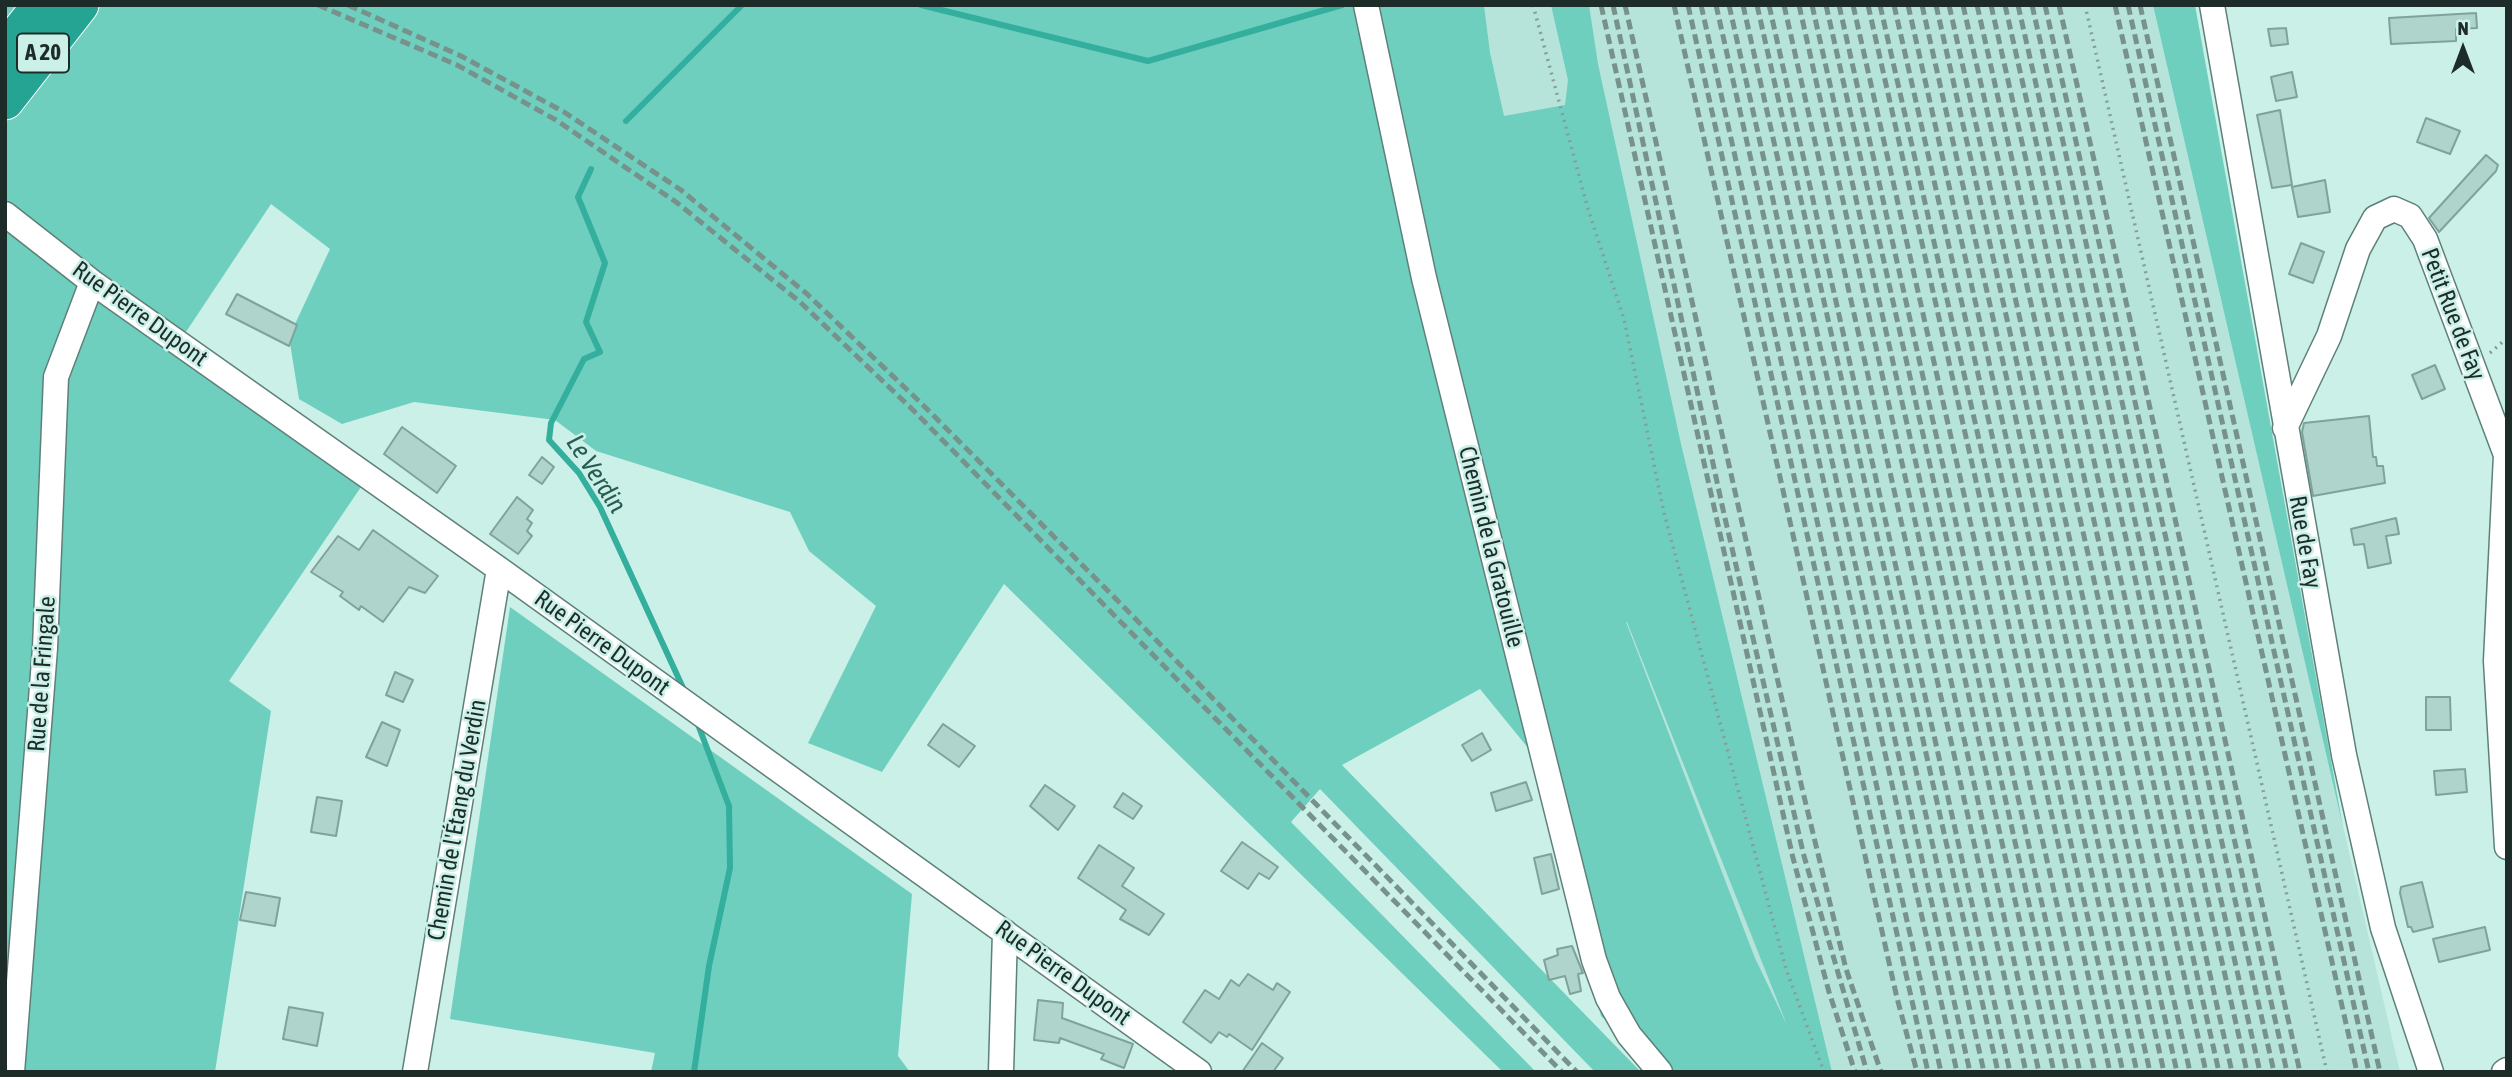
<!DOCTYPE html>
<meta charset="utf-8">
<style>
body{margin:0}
#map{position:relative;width:2512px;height:1077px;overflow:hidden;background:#cbf0e8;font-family:"Asap Condensed",sans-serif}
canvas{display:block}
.frame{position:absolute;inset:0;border:7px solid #1e2c29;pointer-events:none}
.north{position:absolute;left:2428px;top:14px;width:70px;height:70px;-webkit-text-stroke:5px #cbf0e8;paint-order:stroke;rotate:0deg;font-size:19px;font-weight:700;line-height:28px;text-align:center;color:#1e2c29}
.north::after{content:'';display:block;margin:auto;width:24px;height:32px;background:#1e2c29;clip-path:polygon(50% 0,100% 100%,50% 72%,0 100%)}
</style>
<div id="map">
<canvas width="2512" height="1077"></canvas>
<div class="frame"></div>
<div class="north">N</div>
</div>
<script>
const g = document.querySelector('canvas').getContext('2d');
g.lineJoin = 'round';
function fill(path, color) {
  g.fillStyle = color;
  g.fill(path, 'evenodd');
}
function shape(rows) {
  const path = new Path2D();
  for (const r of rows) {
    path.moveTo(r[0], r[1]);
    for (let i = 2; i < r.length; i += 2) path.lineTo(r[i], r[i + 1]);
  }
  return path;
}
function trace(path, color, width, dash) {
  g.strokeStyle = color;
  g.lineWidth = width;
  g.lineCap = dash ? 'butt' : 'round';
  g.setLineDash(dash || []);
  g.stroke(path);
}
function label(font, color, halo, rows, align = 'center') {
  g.font = font + ' "Asap Condensed",sans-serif';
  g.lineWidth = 5;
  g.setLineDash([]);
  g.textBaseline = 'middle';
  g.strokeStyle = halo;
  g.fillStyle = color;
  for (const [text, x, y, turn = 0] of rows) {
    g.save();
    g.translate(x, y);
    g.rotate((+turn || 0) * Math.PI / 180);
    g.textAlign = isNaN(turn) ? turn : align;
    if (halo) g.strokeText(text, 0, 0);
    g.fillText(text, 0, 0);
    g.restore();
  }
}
const built = shape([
 [1484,5,2153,5,2400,1072,1807,1072,1755,958,1591,532,1490,51]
]);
const green = shape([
 [5,5,1484,5,1490,52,1504,116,1565,105,1568,80,1551,5,1589,5,1598,64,1681,444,1832,1072,1666,1072,1601,1016,1533,754,1480,689,1342,765,1641,1072,1595,1072,1320,789,1291,822,1536,1072,1503,1072,1004,584,882,772,808,743,876,606,809,551,790,512,596,451,555,420,414,402,342,424,299,399,289,337,330,249,271,204,172,353,361,487,229,681,271,711,215,1072,5,1072],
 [1626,622,1627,622,1787,1025,1755,958],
 [2153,5,2195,5,2343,827],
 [510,607,912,894,898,1056,910,1072,651,1072,655,1053,450,1019]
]);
const stream = shape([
 [921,5,1148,61,1342,5],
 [626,121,742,5],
 [591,169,578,197,605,263,586,322,600,352,584,359,551,423,549,440,579,473,600,507,684,690],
 [694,1072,709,966,730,868,729,806,697,722]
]);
const building = shape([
 [2476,13,2477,28,2456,29,2456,41,2391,44,2389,18,2476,13],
 [2286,28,2288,44,2271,46,2268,29,2286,28],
 [2292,72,2297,97,2276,101,2271,77,2292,72],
 [2280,110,2292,185,2272,188,2257,115,2280,110],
 [2426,118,2460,131,2450,154,2417,142,2426,118],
 [2486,155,2498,165,2496,171,2439,232,2429,218,2486,155],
 [2325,180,2330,212,2298,217,2292,187,2325,180],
 [2301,243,2324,252,2313,283,2289,274,2301,243],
 [237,294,297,325,289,346,226,314,237,294],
 [2435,365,2445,389,2422,399,2412,375,2435,365],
 [2369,416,2373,457,2376,457,2377,466,2383,466,2385,483,2313,496,2302,432,2304,423,2369,416],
 [402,427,456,466,437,493,384,454,402,427],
 [542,457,554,467,542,484,529,475,542,457],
 [517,497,533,510,527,519,532,523,527,531,532,536,518,554,490,534,517,497],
 [2396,518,2399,534,2386,536,2391,563,2368,568,2364,544,2354,545,2351,529,2396,518],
 [373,530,438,576,425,593,409,587,383,622,361,606,359,610,340,596,343,592,311,572,338,536,359,550,373,530],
 [395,672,413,680,403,702,386,695,395,672],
 [2426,697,2450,697,2451,730,2426,730,2426,697],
 [382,722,400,730,387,766,366,757,382,722],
 [943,724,975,746,959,767,928,745,943,724],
 [1482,733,1491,750,1472,761,1462,745,1482,733],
 [2465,769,2467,792,2436,795,2434,771,2465,769],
 [1526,782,1532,800,1496,811,1491,793,1526,782],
 [1045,785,1075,806,1058,830,1030,806,1045,785],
 [1123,793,1142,806,1133,819,1114,807,1123,793],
 [317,797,342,801,336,836,311,832,317,797],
 [1242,842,1278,867,1269,879,1259,873,1248,889,1221,871,1242,842],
 [1099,845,1134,868,1122,886,1164,914,1149,935,1120,919,1126,910,1078,878,1099,845],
 [1551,854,1559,889,1542,894,1534,858,1551,854],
 [2422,882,2433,927,2413,932,2411,927,2408,927,2400,893,2401,887,2422,882],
 [246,892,280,898,275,926,240,920,246,892],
 [2485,927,2490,950,2439,962,2433,939,2485,927],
 [1572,946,1583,973,1578,974,1581,991,1570,994,1565,976,1549,980,1544,960,1558,955,1557,949,1572,946],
 [1248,974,1273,990,1277,983,1290,992,1252,1050,1229,1034,1227,1037,1219,1032,1211,1043,1183,1022,1205,990,1219,999,1231,980,1239,986,1248,974],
 [1038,1000,1063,1003,1062,1018,1133,1044,1124,1068,1101,1059,1104,1054,1060,1038,1059,1043,1034,1040,1038,1000],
 [289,1007,323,1013,317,1046,283,1039,289,1007],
 [1262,1043,1283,1058,1273,1072,1242,1072,1262,1043]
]);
const path = shape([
 [1533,5,1588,209,1624,319,1664,513,1786,969,1824,1072],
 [2085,5,2327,1072],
 [2490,353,2507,338]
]);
const minor = shape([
 [1366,5,1424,278,1594,960,1608,998,1629,1035,1660,1072],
 [2212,5,2344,755,2383,928,2431,1072],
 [5,214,92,282,499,569,1199,1072],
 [2285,428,2329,336,2358,249,2375,218,2394,209,2410,216,2425,239,2506,455,2496,661,2507,847],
 [12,1072,45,648,56,377,92,282],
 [415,1072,499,569],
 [1001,1072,1005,932],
 [2504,1072,2507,1070]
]);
const highway = shape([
 [5,51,41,5],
 [5,101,80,5]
]);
const rail = shape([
 [318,5,457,65,556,120,676,202,800,302,913,410,1562,1072],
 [348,5,461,56,564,112,681,190,807,294,921,403,1120,603,1577,1072],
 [1601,5,1793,858,1829,992,1855,1072],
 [1613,5,1724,514,1804,856,1867,1072],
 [1625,5,1802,788,1846,969,1881,1072],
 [1674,5,1897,998,1917,1072],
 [1688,5,1928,1072],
 [1701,5,1941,1072],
 [1716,5,1957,1072],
 [1729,5,1970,1072],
 [1743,5,1984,1072],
 [1757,5,1998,1072],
 [1769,5,2010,1072],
 [1784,5,2026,1072],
 [1799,5,2039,1072],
 [1812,5,2054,1072],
 [1826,5,2067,1072],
 [1839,5,2080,1072],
 [1853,5,2095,1072],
 [1868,5,2110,1072],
 [1880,5,2123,1072],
 [1894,5,2137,1072],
 [1908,5,2150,1072],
 [1922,5,2164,1072],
 [1936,5,2177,1072],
 [1949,5,2190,1072],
 [1963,5,2206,1072],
 [1977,5,2219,1072],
 [1991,5,2232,1072],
 [2005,5,2247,1072],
 [2018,5,2260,1072],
 [2032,5,2274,1072],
 [2045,5,2287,1072],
 [2059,5,2300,1072],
 [2115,5,2357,1072],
 [2128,5,2369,1072],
 [2140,5,2380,1072]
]);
const shields = [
 [43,53,52]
];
const shieldNames = [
 ["A 20",43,53]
];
const streetNames = [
 ["Rue Pierre Dupont",140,314,36],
 ["Petit Rue de Fay",2453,314,69],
 ["Rue de Fay",2305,542,80],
 ["Chemin de la Gratouille",1491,547,76],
 ["Rue Pierre Dupont",602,643,36],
 ["Rue de la Fringale",42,674,-86],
 ["Chemin de l'Étang du Verdin",457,820,-80],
 ["Rue Pierre Dupont",1063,973,36]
];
const waterNames = [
 ["Le Verdin",596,474,57]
];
fill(built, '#b6e4da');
fill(green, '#6fcfbf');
trace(stream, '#34af9e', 6);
fill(building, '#afd4cc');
trace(building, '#7fa29b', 2);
trace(minor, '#5e8079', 27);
trace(highway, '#fff', 39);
trace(path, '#849f99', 3.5, [2, 5]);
trace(minor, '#fff', 24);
trace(highway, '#25a493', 37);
trace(rail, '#77918b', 5, [10, 5]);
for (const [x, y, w] of shields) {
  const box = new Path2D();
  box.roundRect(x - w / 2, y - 19.5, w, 39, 5);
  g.fillStyle = '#cbf0e8';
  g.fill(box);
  trace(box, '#1e2c29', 2);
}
label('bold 23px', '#1e2c29', null, shieldNames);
label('24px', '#1e2c29', '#cbf0e8', streetNames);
label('italic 26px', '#295b53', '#cbf0e8', waterNames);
</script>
